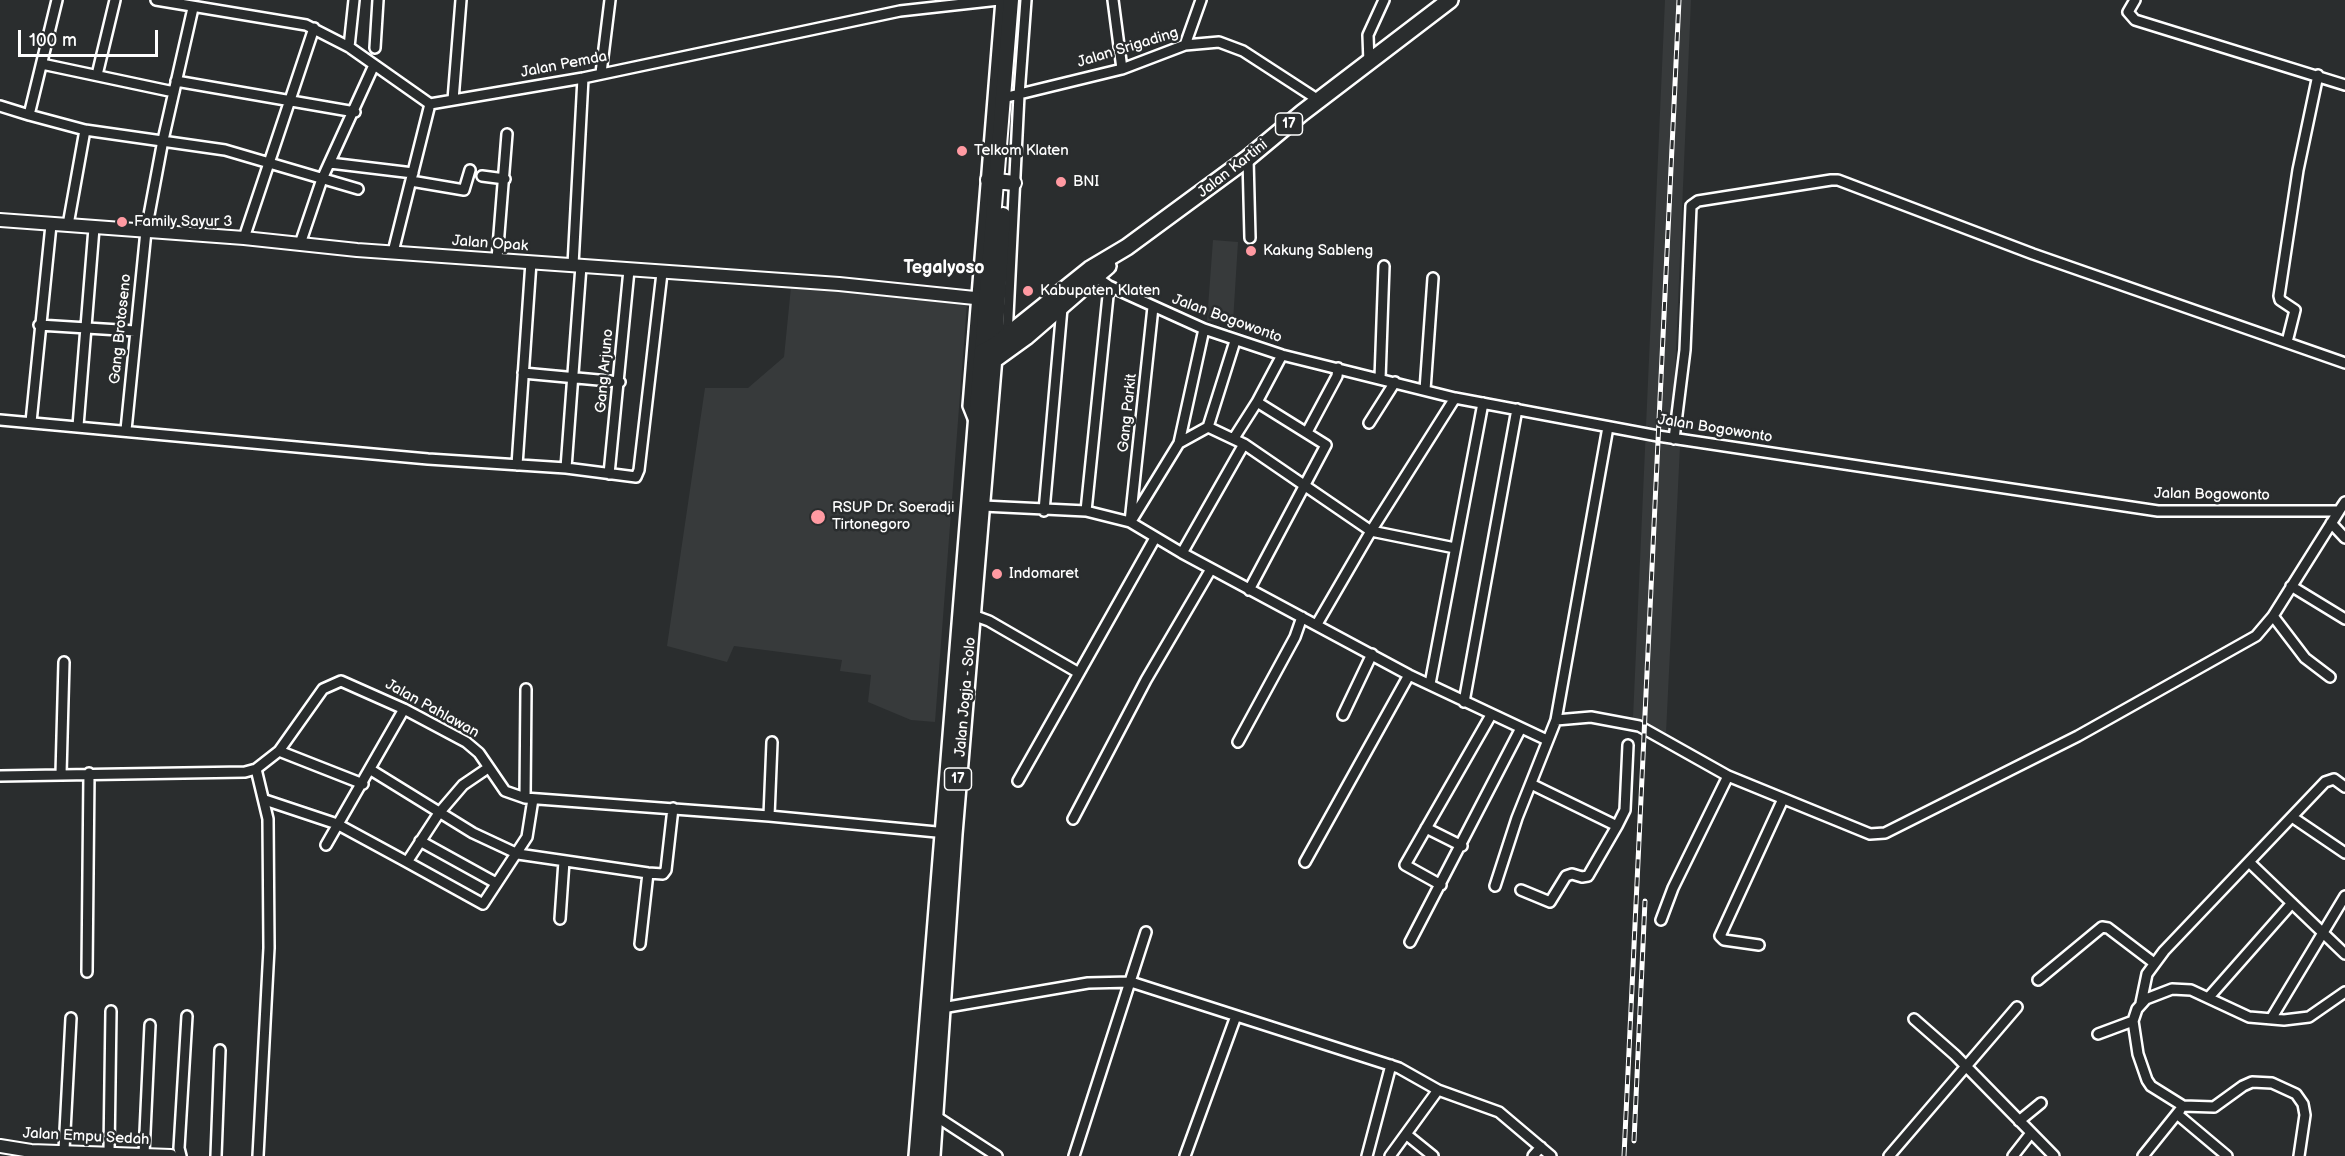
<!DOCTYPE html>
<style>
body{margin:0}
#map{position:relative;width:2345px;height:1156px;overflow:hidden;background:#2a2d2e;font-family:"Balsamiq Sans",sans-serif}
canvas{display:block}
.scale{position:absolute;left:18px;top:30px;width:140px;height:27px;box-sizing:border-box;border:3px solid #fff;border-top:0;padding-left:8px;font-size:18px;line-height:21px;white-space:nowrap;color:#fff;-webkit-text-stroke:4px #2a2d2e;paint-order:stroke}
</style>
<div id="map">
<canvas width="2345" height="1156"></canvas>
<div class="scale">100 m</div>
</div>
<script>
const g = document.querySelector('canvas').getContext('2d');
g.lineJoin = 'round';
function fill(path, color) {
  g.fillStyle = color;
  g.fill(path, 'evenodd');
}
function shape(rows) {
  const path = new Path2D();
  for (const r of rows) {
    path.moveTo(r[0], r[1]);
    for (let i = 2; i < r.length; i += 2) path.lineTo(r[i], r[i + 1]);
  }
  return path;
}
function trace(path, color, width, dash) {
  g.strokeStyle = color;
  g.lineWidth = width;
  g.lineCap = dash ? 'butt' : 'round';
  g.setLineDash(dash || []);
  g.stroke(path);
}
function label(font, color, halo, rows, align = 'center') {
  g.font = font + ' "Balsamiq Sans",sans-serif';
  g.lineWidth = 5;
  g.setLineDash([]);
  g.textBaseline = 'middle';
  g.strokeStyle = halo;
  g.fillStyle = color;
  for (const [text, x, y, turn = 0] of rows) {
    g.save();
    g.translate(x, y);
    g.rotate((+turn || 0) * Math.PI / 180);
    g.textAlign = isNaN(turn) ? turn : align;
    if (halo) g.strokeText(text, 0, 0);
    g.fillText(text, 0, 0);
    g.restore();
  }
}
const built = shape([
 [1665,0,1691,0,1672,443,1680,446,1666,733,1633,718],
 [1213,240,1238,242,1233,322,1207,321],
 [791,287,967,303,935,722,911,720,868,702,871,675,840,671,842,660,734,646,727,662,667,646,705,388,748,388,784,357]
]);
const minor = shape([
 [156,0,306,25,349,47,430,104,583,78,900,11,999,0],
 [1113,0,1122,69],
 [2135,0,2128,12,2135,20,2345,85],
 [1185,45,1201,0],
 [349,47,354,0],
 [375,48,378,0],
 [1369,63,1368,35,1384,0],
 [42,64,174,92],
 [601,73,610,0],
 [97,75,115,0],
 [176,81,355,112],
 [1003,98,1122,69,1185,45,1219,42,1243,51,1320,101],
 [453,100,461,0],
 [0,106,29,115,57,0],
 [29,115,85,130,225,150,358,189],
 [1248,158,1250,238],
 [330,163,413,173],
 [482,176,505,179],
 [411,181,464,190,470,170],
 [68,225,85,130],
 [244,238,314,28],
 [300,244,322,179,374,65],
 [393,252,430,104],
 [497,259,507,134],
 [573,265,583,78],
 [1096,277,1109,286,1204,329,1282,355,1455,398,1658,436,2158,511,2339,511,2345,502],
 [39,325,135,331],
 [1007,336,1019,95,1026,0],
 [2287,342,2295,310,2280,300,2279,296,2298,170,2318,75],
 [523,373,620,382],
 [1380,379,1384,266],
 [1425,390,1433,278],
 [0,420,428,459,566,468,636,477,639,470,662,273],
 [974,421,968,406,1001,0],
 [31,422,51,225],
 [1369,423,1395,382],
 [78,426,94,228],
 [1208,427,1235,341],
 [126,430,146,231,163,140,193,8],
 [1307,432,1337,376,1338,368],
 [1234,438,1257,402,1282,355],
 [1674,439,1685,350,1691,206,1698,201,1831,180,1838,180,2033,254,2345,363],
 [1179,443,1208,427,1244,444,1371,531,1455,548],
 [517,465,531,262],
 [566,468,581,266],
 [609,474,629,270],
 [983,506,1086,511,1130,522,1182,553,1409,675,1547,740],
 [1044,511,1062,308],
 [1086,511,1109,286],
 [1133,518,1179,443,1204,329],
 [1130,522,1153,307],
 [2331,523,2345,538],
 [1182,553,1244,444],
 [2291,586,2345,619],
 [1249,590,1326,445,1257,402],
 [970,614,989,621,1079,673,1155,538],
 [2273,616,2305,658,2330,677],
 [1317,624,1371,531,1455,398],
 [1430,684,1483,403],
 [1464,702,1517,409],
 [1343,715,1372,654],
 [1556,720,1591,717,1639,726,1728,776,1870,834,1885,833,2078,736,2256,636,2273,616,2339,511],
 [1238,742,1295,637,1302,617],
 [279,751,363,784],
 [488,768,463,785,439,813,407,862,483,904,527,837,533,799],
 [256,769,268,819,269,948,258,1156],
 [371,770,473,833,518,854,648,873,663,874,666,870,673,808],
 [61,774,64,662],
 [0,776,245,772,256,769,279,751,323,689,341,681,404,709,466,742,479,753,505,791,525,798,769,816,947,833],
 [1018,781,1079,673],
 [1531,784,1617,826,1625,810,1628,745],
 [525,798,526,689],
 [265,800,337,824,407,862],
 [769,816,772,742],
 [2292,817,2345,853],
 [1073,819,1146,680,1211,569],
 [1426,828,1462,846],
 [420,841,496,883],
 [326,845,404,709],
 [1305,862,1409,675],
 [2249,862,2345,954],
 [1441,885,1405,865,1491,715],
 [1495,886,1517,818,1556,720,1608,427],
 [1521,890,1550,902,1566,876,1572,874,1582,877,1588,876,1617,826],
 [560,919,564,861],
 [1661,920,1673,888,1728,776],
 [1410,942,1521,728],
 [640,944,648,873],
 [1759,945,1724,940,1720,936,1783,799],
 [87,972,89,773],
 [2038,980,2102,927,2108,928,2154,963],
 [2209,997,2292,903],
 [2141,1003,2147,974,2164,951,2325,782,2334,779,2345,787],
 [942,1008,1088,983,1131,982,1399,1068,1438,1090,1499,1112,1551,1156],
 [1914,1019,1955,1055,2054,1156],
 [2271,1019,2345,896],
 [2098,1034,2133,1021],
 [2177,1114,2227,1156],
 [934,1115,997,1156],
 [2019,1121,2041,1103],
 [1407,1135,1433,1156],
 [64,1150,71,1018],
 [109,1152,111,1011],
 [144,1154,150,1025],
 [181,1156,179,1148,187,1016],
 [216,1156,220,1050],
 [1074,1156,1146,932],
 [1185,1156,1236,1016],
 [1367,1156,1391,1065],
 [1390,1156,1438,1090],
 [1533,1156,1541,1147],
 [1889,1156,2017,1007],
 [2013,1156,2031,1133],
 [2143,1156,2180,1110],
 [2299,1156,2305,1115,2303,1104,2296,1094,2272,1083,2252,1082,2243,1086,2214,1107,2183,1106,2151,1086,2147,1080,2138,1054,2133,1021,2137,1009,2146,999,2172,989,2191,990,2249,1017,2284,1020,2309,1017,2345,992]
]);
const tertiary = shape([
 [0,220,244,238,357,250,839,284,994,300],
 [0,1146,31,1151,171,1156]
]);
const secondary = shape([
 [988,180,1014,183],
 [995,345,1003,215],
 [982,352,1011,0]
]);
const trunk = shape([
 [990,363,1026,337,1108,266],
 [917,1156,982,352,995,345,1090,269,1127,247,1248,158,1302,113,1450,0],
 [932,1156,954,834,995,345]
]);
const rail = shape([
 [1634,1141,1645,901],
 [1624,1156,1679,0]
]);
const markers = [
 [962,151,6,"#ff9aa2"],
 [1061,182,6,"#ff9aa2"],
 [122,222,6,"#ff9aa2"],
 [1251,251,6,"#ff9aa2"],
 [1028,291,6,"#ff9aa2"],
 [818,517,8,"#ff9aa2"],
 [997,574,6,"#ff9aa2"]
];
const shields = [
 [1289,124,27],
 [958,779,27]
];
const shieldNames = [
 ["17",1289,124],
 ["17",958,779]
];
const streetNames = [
 ["Jalan Srigading",1128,48,-17],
 ["Jalan Pemda",564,65,-11],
 ["Jalan Kartini",1233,169,-38],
 ["Jalan Opak",490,244,4],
 ["Jalan Bogowonto",1227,319,20],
 ["Gang Brotoseno",121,329,-84],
 ["Gang Arjuno",605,371,-85],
 ["Gang Parkit",1128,413,-84],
 ["Jalan Bogowonto",1715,429,9],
 ["Jalan Bogowonto",2212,495,1],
 ["Jalan Jogja - Solo",966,697,-85],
 ["Jalan Pahlawan",432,709,29],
 ["Jalan Empu Sedah",86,1137,3]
];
const poiNames = [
 ["Telkom Klaten",974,151],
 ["BNI",1073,182],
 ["Family Sayur 3",134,222],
 ["Kakung Sableng",1263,251],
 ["Kabupaten Klaten",1040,291],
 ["RSUP Dr. Soeradji",832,508],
 ["Tirtonegoro",832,525],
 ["Indomaret",1009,574]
];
const quarterNames = [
 ["Tegalyoso",944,268]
];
fill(built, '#373a3b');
trace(minor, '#fff', 14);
trace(tertiary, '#fff', 16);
trace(secondary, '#fff', 18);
trace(trunk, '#fff', 20);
trace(minor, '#2a2d2e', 9);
trace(tertiary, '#2a2d2e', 12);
trace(secondary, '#2a2d2e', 14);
trace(trunk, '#2a2d2e', 15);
trace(rail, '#fff', 5);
trace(rail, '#2a2d2e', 3, [9]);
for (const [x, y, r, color] of markers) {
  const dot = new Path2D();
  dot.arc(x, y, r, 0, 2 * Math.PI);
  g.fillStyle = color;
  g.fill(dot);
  trace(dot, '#2a2d2e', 2);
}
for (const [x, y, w] of shields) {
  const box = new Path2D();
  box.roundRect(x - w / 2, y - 11, w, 22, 4.5);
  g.fillStyle = '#2a2d2e';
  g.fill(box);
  trace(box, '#fff', 1.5);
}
label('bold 14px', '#fff', null, shieldNames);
label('15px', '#fff', '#2a2d2e', streetNames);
label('15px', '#fff', '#2a2d2e', poiNames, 'left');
label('bold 18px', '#fff', '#2a2d2e', quarterNames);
</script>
